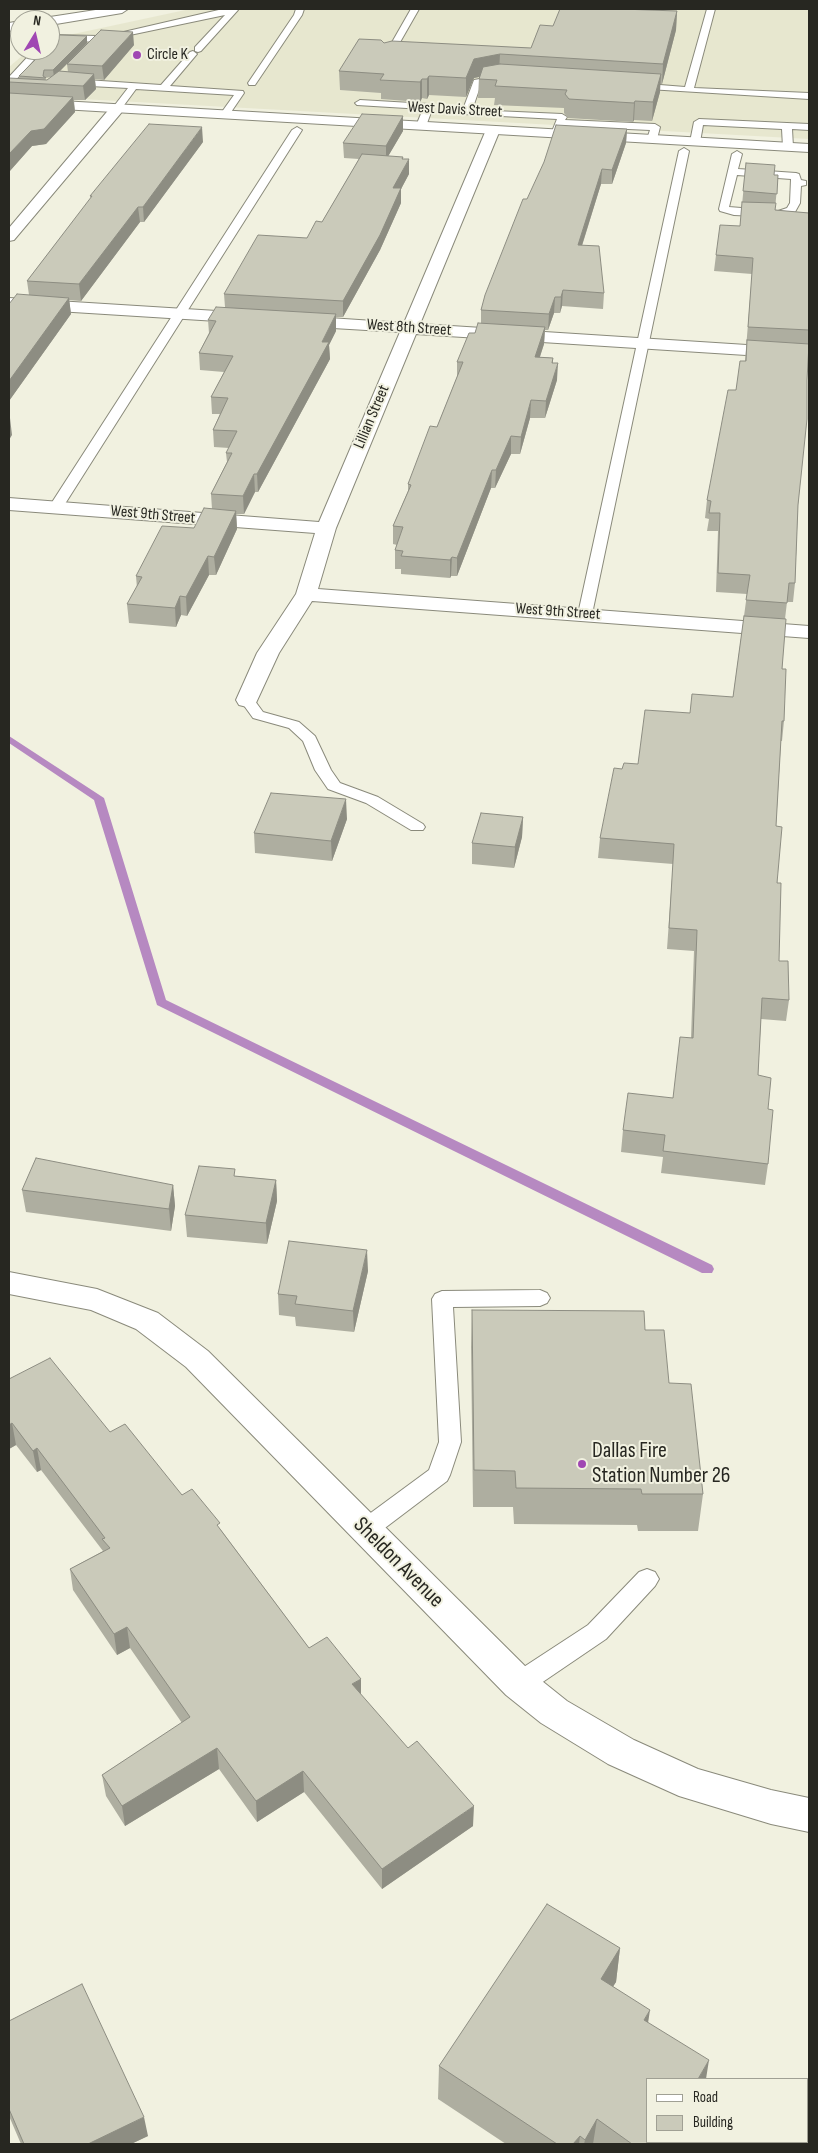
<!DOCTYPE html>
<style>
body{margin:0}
#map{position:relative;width:818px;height:2153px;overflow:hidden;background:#f1f1e0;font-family:"Sofia Sans Condensed",sans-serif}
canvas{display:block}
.frame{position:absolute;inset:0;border:10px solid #272721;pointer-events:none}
.legend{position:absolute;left:646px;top:2078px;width:162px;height:65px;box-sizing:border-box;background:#f1f1e0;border:1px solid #a0a094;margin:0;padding:6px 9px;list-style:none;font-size:15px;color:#272721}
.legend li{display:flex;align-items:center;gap:10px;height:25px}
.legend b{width:25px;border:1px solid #a0a094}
.north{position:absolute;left:10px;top:10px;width:50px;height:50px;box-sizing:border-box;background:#f1f1e0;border:1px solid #a0a094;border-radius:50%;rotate:9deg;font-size:14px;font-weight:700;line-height:20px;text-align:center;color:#272721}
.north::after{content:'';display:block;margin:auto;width:18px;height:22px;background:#a047b3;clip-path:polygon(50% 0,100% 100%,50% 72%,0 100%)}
</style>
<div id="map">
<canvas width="818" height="2153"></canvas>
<div class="frame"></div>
<ul class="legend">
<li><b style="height:6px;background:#fff"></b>Road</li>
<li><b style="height:14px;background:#cacaba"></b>Building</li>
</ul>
<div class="north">N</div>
</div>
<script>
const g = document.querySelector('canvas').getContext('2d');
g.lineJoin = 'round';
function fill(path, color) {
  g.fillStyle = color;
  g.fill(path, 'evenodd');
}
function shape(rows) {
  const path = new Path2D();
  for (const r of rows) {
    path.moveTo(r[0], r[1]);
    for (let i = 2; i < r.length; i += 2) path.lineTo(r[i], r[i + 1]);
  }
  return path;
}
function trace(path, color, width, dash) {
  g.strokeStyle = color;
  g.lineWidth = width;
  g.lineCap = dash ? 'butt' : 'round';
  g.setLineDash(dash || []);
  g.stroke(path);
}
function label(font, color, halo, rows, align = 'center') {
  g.font = font + ' "Sofia Sans Condensed",sans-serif';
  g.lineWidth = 4;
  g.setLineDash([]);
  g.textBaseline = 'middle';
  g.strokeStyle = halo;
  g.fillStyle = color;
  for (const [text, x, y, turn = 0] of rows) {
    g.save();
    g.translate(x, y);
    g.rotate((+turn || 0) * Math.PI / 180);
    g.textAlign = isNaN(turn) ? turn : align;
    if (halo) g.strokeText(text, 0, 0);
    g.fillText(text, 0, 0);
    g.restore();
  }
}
const built = shape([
 [190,9,809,9,809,139,9,95,9,67,29,50,50,50,50,39]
]);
const stream = shape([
 [9,736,104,798,166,1000,712,1265,714,1269,712,1273,702,1273,157,1005,94,800,9,743,9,736]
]);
const lane = shape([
 [223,9,238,10,201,51,198,52,195,51,195,47,225,15,106,40,102,37,223,9],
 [296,9,304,9,302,15,255,85,249,85,248,83,294,15,296,9],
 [411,9,419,9,391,58,384,60,383,58,411,9],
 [707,9,715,9,694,88,809,93,809,99,632,88,632,84,635,83,685,87,707,9],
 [50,35,99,36,103,39,99,42,52,40,50,39,50,35],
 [34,50,43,50,12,84,9,85,9,77,34,50],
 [193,51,197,54,170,86,243,91,244,93,227,118,221,118,219,116,234,95,136,89,119,112,116,113,111,110,128,88,71,85,67,82,71,79,161,85,190,52,193,51],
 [503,75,507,78,506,80,481,84,472,110,562,114,567,117,565,120,655,124,660,127,657,139,655,141,649,141,647,139,650,130,563,126,561,134,556,137,551,134,557,119,464,114,462,112,474,80,503,75],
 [360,100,428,104,433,107,426,126,421,129,416,126,423,109,357,105,355,103,360,100],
 [699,119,809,124,809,130,792,129,793,147,788,150,783,147,782,129,703,125,700,142,695,145,690,142,694,122,699,119],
 [297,127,302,130,63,507,61,510,51,510,49,507,292,130,297,127],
 [684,148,689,151,592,614,585,618,578,614,679,151,684,148],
 [737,151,742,154,738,169,796,173,799,174,801,180,806,181,806,185,801,186,800,203,795,212,779,217,734,215,720,211,719,209,732,154,737,151],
 [737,175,791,179,790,203,787,208,778,211,729,207,737,175],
 [247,696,252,697,263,712,299,722,315,736,331,770,340,783,378,797,423,824,425,827,423,830,411,830,366,803,328,789,315,770,303,741,289,728,253,718,240,700,242,697,247,696],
 [540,1290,547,1293,550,1298,547,1303,540,1306,453,1307,461,1442,450,1475,447,1481,373,1537,365,1539,357,1537,353,1530,357,1523,429,1470,439,1442,432,1299,435,1294,442,1291,540,1290],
 [647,1569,655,1572,659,1579,655,1586,606,1639,528,1692,519,1695,510,1692,507,1684,510,1676,588,1625,639,1572,647,1569]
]);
const street = shape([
 [116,106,123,110,121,113,14,240,9,241,9,228,111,107,116,106],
 [493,126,500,130,420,324,809,349,809,359,416,334,336,528,318,589,809,626,809,638,312,601,279,653,255,705,247,707,239,705,236,700,257,653,296,594,315,533,9,510,9,498,319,522,400,332,299,326,293,324,291,321,293,318,299,316,404,323,486,130,493,126],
 [9,298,249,313,255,315,257,318,255,321,249,323,9,308,9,298],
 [9,1272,97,1289,158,1313,208,1351,532,1673,567,1701,634,1740,698,1769,771,1790,809,1798,809,1832,771,1824,679,1796,608,1764,541,1723,506,1695,186,1367,136,1329,91,1310,9,1294,9,1272]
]);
const secondary = shape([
 [102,9,128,9,122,13,50,25,50,20,45,20,50,17,102,9],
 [20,21,20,29,9,31,9,23,20,21],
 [9,98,809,144,809,152,9,106,9,98]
]);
const wall = shape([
 [677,11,676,30,662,84,660,84,660,92,652,121,634,120,633,122,568,118,564,113,564,108,494,105,495,98,478,98,479,77,474,78,466,97,429,95,427,99,422,98,420,102,381,99,381,93,340,90,339,71,384,43,531,48,553,26],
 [87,36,87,43,134,45,104,80,95,79,96,89,85,100,74,100,75,112,46,144,32,146,9,172,9,79,19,79,19,76],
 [67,64,68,72,60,71],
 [51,77,47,80,46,80,45,78],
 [403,116,403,131,388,156,403,159,409,174,401,189,401,203,380,250,343,317,336,317,336,331,329,345,330,359,258,492,255,492,244,514,236,514,237,529,216,575,209,575,187,616,181,615,176,627,129,623,127,604,137,588,136,576,194,528,212,509,211,494,227,462,226,453,229,448,214,447,213,430,220,414,212,414,211,397,224,372,200,370,199,353,209,333,208,320,225,307,224,294,307,238,322,222,359,159,344,158,343,143],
 [627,129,626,143,612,184,601,184,582,246,604,293,603,309,562,306,560,313,554,313,548,330,545,330,544,344,540,357,553,358,553,363,557,380,545,418,530,418,520,454,511,454,495,488,491,488,457,576,451,576,450,578,401,574,401,569,395,569,395,550,397,545,393,544,393,526,408,491,408,484,437,427,457,377,457,362,481,323,481,310,527,199],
 [203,142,144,222,140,222,81,301,69,300,71,314,9,401,9,304,29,295,27,281,91,198,90,196],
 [746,163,774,175,778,175,775,210,809,213,809,342,798,505,795,583,793,602,787,602,785,619,782,669,784,721,782,741,781,741,776,826,779,961,789,1000,786,1021,761,1019,758,1075,768,1109,768,1164,765,1185,661,1173,663,1157,621,1152,623,1130,673,1098,691,1038,694,951,667,949,673,864,598,858,600,838,622,769,638,764,690,713,733,697,747,594,716,592,718,531,707,531,709,519,705,518,707,500,736,390,745,361,752,274,714,271,716,255,740,226],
 [523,817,522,837,514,868,472,864,472,843],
 [347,819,332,861,255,853,254,833],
 [236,1176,276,1180,277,1201,267,1244,187,1237,185,1215],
 [173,1185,175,1206,171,1231,26,1212,22,1190],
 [368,1271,354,1332,296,1326,295,1317,279,1315,278,1294],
 [472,1310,645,1330,669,1383,703,1494,698,1531,638,1531,637,1525,514,1524,513,1507,473,1507,471,1347],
 [9,1379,110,1432,182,1495,221,1530,309,1648,361,1695,473,1826,382,1889,304,1792,257,1822,219,1769,125,1826,106,1796,102,1775,182,1723,130,1648,117,1655,73,1590,70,1569,103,1551,41,1470,37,1472,16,1445,9,1449],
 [620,1948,616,1982,613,1986,648,2023,647,2142,674,2142,672,2144,506,2144,438,2099,439,2066],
 [9,2021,148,2136,131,2144,21,2144,9,2116]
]);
const shadedWall = shape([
 [677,11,676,30,662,84,663,64],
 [133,32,134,45,104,80,102,66],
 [87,36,87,43,54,77,53,70],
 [500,54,499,73,474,78,466,97,466,78,474,59],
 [94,74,96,89,85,100,83,86],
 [661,74,660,92,652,121,653,102],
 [429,76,429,95,427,99,427,79],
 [422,79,422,98,420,102,420,82],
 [73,97,75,112,46,144,32,146,9,172,9,154,31,131],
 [635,101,634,120,633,122,634,103],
 [403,116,403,131,386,160,386,146],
 [202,127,203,142,144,222,143,207],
 [627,129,626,143,612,184,612,170],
 [403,157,403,170,409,159,409,174,401,189,401,203,380,250,343,317,343,301],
 [602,169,601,184,577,261,578,245],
 [138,207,140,222,81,301,79,284],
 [563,290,562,306,560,313,561,297],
 [555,297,554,313,548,330,549,314],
 [69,298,71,314,9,401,9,381],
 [336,314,336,331,329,345,330,359,258,492,257,474],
 [545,327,544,344,534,374,535,357],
 [558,363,557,380,545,418,546,401],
 [531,400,530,418,520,454,521,437],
 [10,418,12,435,9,440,9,419],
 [511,436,511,454,495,488,496,470],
 [492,470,491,488,457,576,457,558],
 [254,474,255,492,244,514,243,496],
 [236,511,237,529,216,575,214,557],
 [208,556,209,575,187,616,186,597],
 [452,557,451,576,450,578,450,560],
 [180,596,181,615,176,627,175,608],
 [346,799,347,819,332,861,331,841],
 [523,817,522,837,514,868,515,847],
 [276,1180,277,1201,267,1244,266,1223],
 [173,1185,175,1206,171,1231,169,1209],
 [367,1250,368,1271,354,1332,353,1311],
 [12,1423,16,1445,9,1449,9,1425],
 [37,1448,41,1470,37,1472,33,1451],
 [127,1627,130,1648,117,1655,114,1634],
 [361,1679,361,1700,352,1684],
 [217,1748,219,1769,125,1826,122,1806],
 [303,1771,304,1792,257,1822,256,1801],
 [474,1806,473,1826,382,1889,382,1869],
 [620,1948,616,1982,597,2012,601,1979],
 [650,2010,645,2043,644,2020],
 [709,2060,706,2079,698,2079],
 [144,2117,148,2136,131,2144,88,2144],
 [597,2119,593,2144,584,2144,585,2140],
 [580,2136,579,2144,573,2144],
 [661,2142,674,2142,672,2144,659,2144]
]);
const building = shape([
 [560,9,621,9,677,11,663,64,500,54,474,59,466,78,429,76,427,79,422,79,420,82,380,80,384,74,339,71,359,39,381,40,384,43,392,41,531,48,540,25,553,26,560,9],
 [101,30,133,32,102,66,67,64,101,30],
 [60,35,87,36,53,70,44,70,43,76,46,78,19,76,45,50,50,50,50,45,60,35],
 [500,64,661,74,653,102,635,101,634,103,569,99,565,94,567,90,495,86,497,80,479,79,483,67,500,64],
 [59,71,94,74,83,86,9,82,9,78,47,80,59,71],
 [9,93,73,97,44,129,31,131,9,154,9,93],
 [362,114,403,116,386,146,343,143,362,114],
 [149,124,202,127,143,207,138,207,79,284,27,281,92,196,90,196,149,124],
 [556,125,627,129,612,170,602,169,578,245,599,246,604,293,563,290,561,297,555,297,549,314,481,310,485,295,523,199,527,199,544,162,556,125],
 [362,154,403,157,402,159,409,159,393,188,401,188,380,235,343,301,224,294,258,235,307,238,316,221,322,222,362,154],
 [746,163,775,165,774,175,778,175,777,194,743,191,746,163],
 [742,202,776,203,775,210,809,213,809,330,748,327,753,258,716,255,720,225,740,226,742,202],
 [17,294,69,298,9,381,9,304,17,294],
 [216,307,336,314,322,342,329,342,257,474,254,474,243,496,211,494,232,453,226,453,237,431,213,430,228,398,211,397,233,356,199,353,216,321,208,320,216,307],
 [478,323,545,327,535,357,553,358,552,363,558,363,546,401,531,400,521,437,511,436,496,470,492,470,457,558,452,557,450,560,401,556,403,551,395,550,403,527,393,526,411,485,408,484,430,426,437,427,463,362,457,362,469,333,475,333,478,323],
 [747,340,809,344,807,380,807,419,798,505,795,583,789,583,787,603,746,600,750,575,718,573,720,513,709,513,711,501,707,500,728,390,736,390,740,361,746,361,747,340],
 [204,508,236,511,214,557,208,556,186,597,180,596,175,608,127,604,142,577,136,576,162,526,194,528,204,508],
 [744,616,786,619,782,669,786,669,784,721,782,721,776,826,782,827,777,883,781,883,779,961,788,961,789,1000,762,998,758,1075,771,1078,768,1109,773,1110,768,1164,663,1151,665,1135,623,1130,628,1093,673,1098,680,1037,693,1038,697,930,669,928,674,844,600,838,614,768,622,769,624,763,638,764,645,710,690,713,692,694,733,697,744,616],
 [271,793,346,799,331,841,254,833,271,793],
 [481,813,523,817,515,847,472,843,481,813],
 [36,1158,173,1185,169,1209,22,1190,36,1158],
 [199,1166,235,1169,234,1176,276,1180,266,1223,185,1215,199,1166],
 [289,1241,367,1250,353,1311,295,1304,297,1296,278,1294,289,1241],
 [472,1310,644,1311,645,1330,664,1330,669,1383,691,1384,703,1494,642,1494,641,1489,516,1488,515,1471,474,1470,472,1310],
 [50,1358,110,1432,125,1424,182,1495,192,1489,220,1523,217,1525,309,1648,327,1637,361,1679,352,1684,408,1748,417,1741,474,1806,382,1869,303,1771,256,1801,217,1748,122,1806,102,1775,190,1717,127,1627,114,1634,70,1569,110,1548,102,1539,105,1538,37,1448,33,1451,12,1423,9,1425,9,1379,50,1358],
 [547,1904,620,1948,601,1979,650,2010,644,2020,709,2060,698,2079,647,2079,647,2142,661,2142,659,2144,632,2144,597,2119,585,2140,580,2136,573,2144,557,2144,439,2066,547,1904],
 [82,1984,144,2117,88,2144,24,2144,9,2109,9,2021,82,1984]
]);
const markers = [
 [137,55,5,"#a047b3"],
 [582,1464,5,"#a047b3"]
];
const farPoinames = [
 ["Circle K",147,55]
];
const farStreetnames = [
 ["West Davis Street",455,110,3],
 ["West 8th Street",409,328,4],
 ["Lillian Street",372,417,-67],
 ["West 9th Street",153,515,5],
 ["West 9th Street",558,612,4]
];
const nearPoinames = [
 ["Dallas Fire",592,1451],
 ["Station Number 26",592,1476]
];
const nearStreetnames = [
 ["Sheldon Avenue",398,1563,45]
];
fill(built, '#e7e7cf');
fill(stream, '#b689c1');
trace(lane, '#8a8a7b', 2);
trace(street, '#8a8a7b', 2);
trace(secondary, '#8a8a7b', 2);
fill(lane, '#fff');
fill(street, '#fff');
fill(secondary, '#fff');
fill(wall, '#aeaea0');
fill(shadedWall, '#8d8d82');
fill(building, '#cacaba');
trace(building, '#8d8d82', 1);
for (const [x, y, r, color] of markers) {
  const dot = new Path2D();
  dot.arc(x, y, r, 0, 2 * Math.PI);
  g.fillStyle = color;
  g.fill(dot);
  trace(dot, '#f1f1e0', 2);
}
label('16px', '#272721', '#f1f1e0', farPoinames, 'left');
label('16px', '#272721', '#f1f1e0', farStreetnames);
label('22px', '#272721', '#f1f1e0', nearPoinames, 'left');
label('22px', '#272721', '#f1f1e0', nearStreetnames);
</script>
